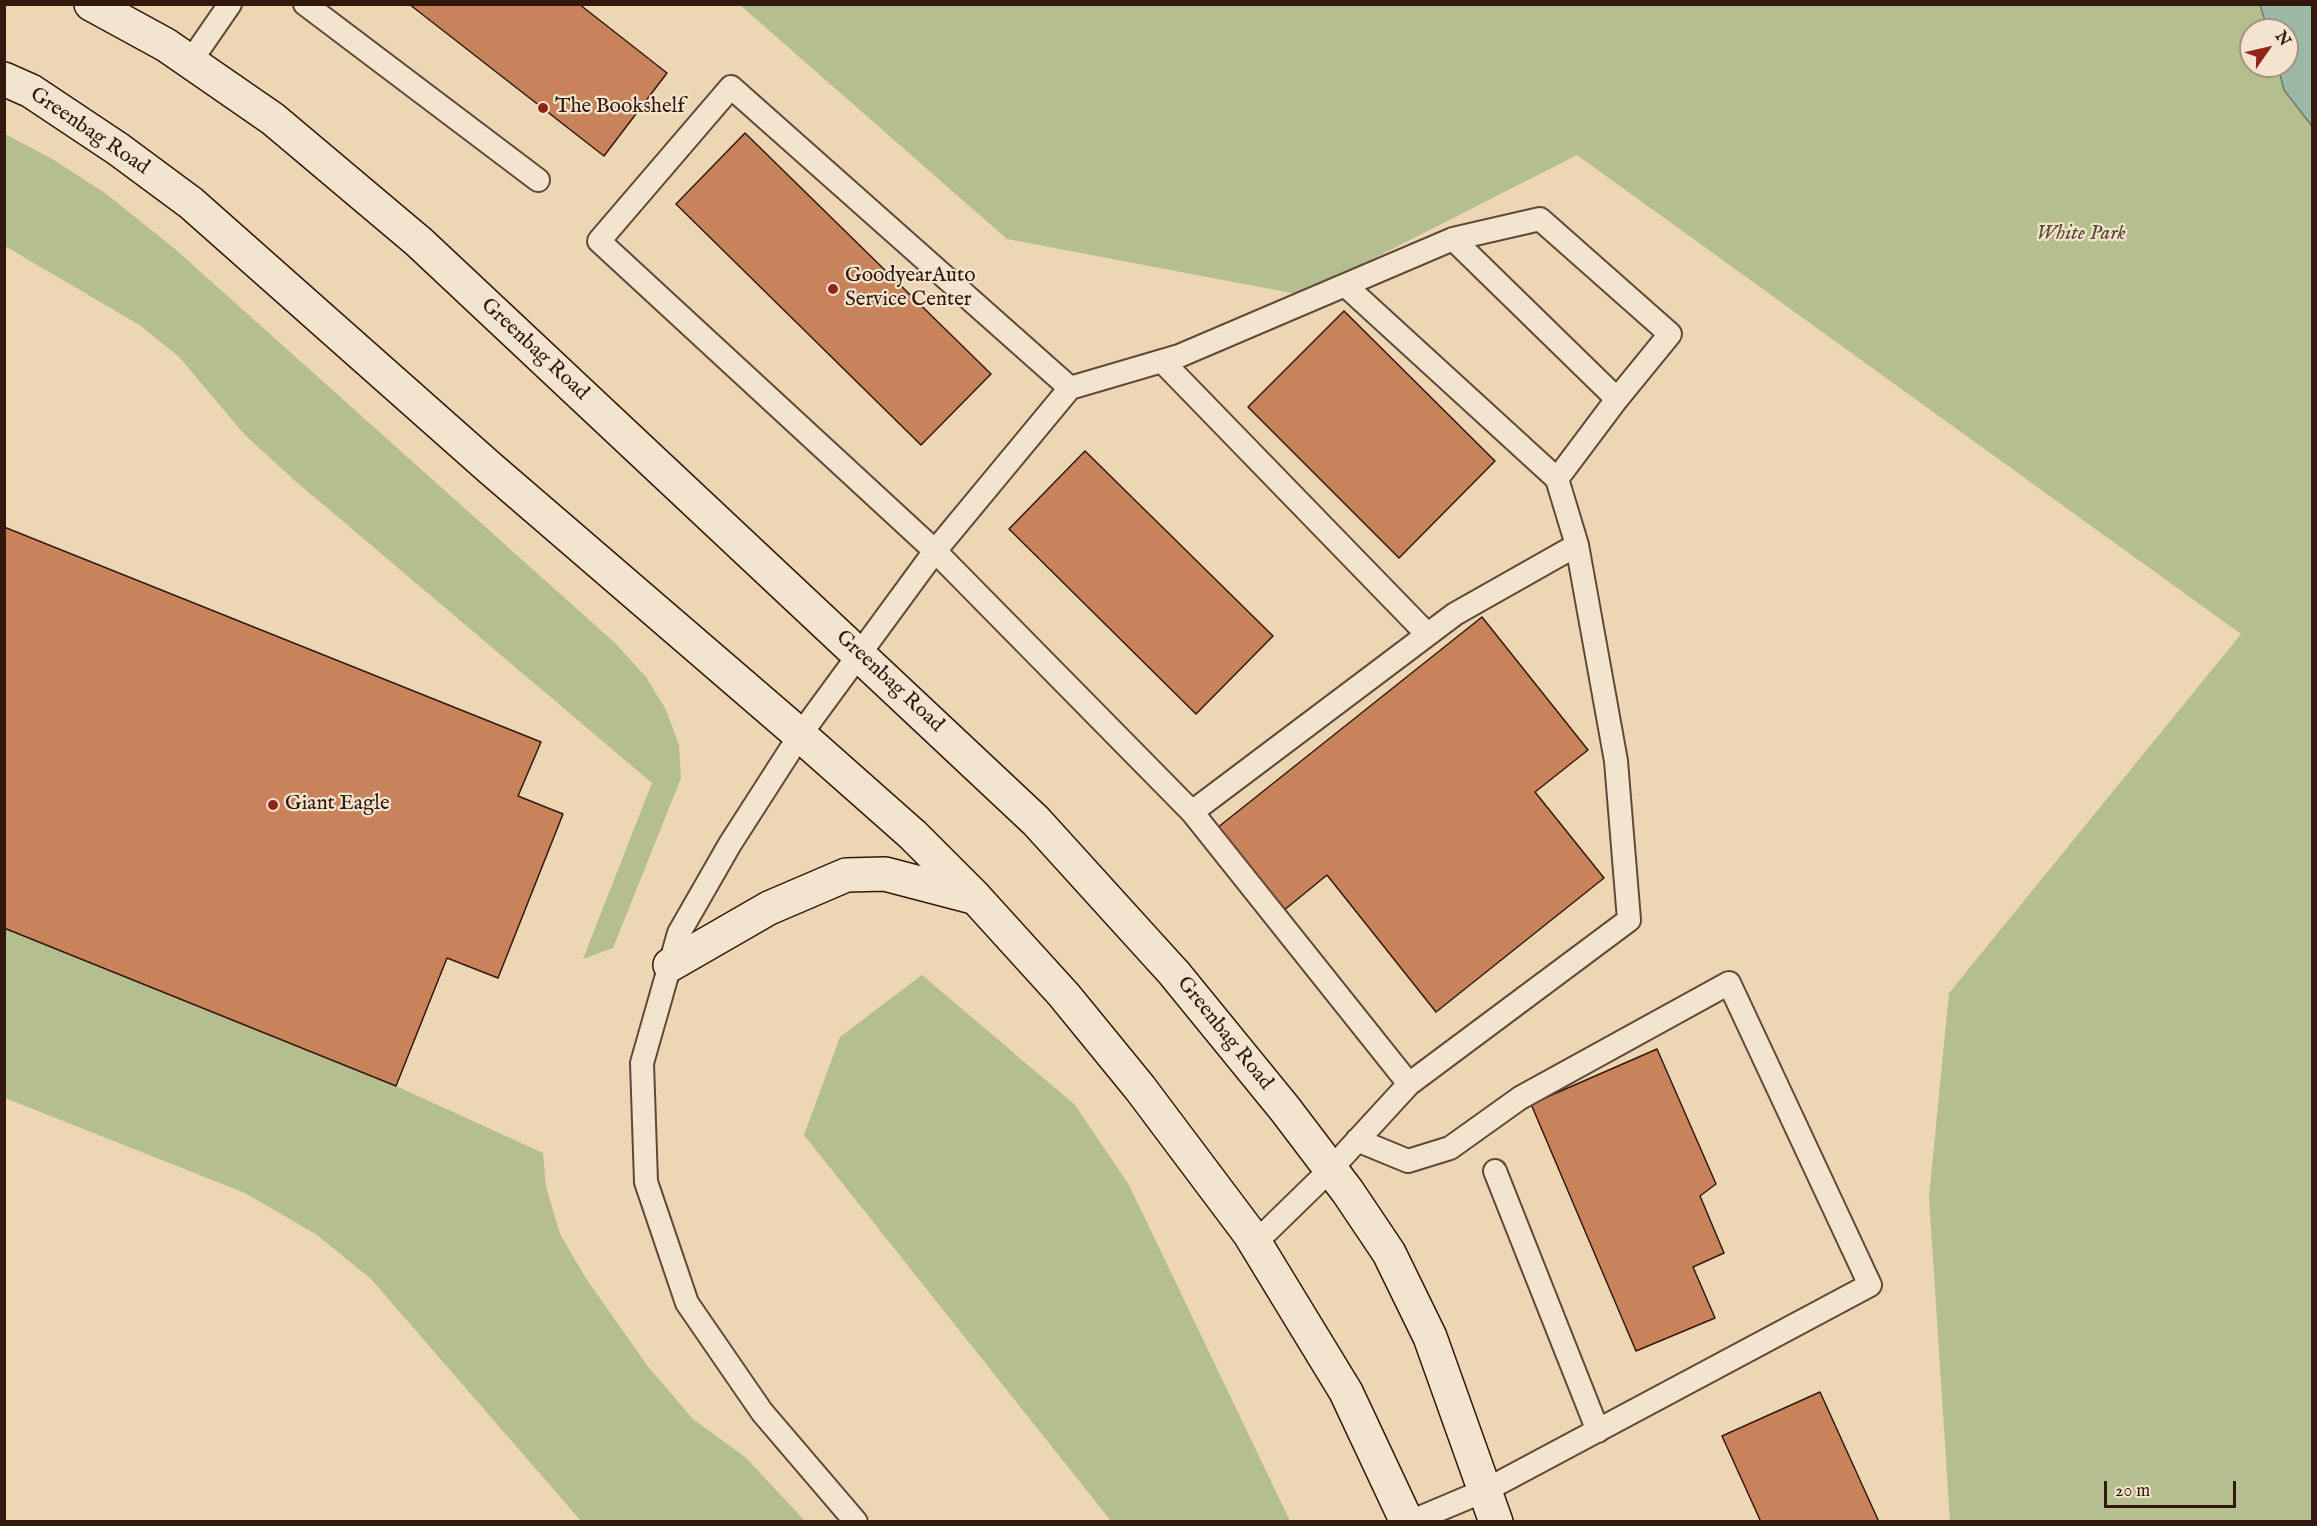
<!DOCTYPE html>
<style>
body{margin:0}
#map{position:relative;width:2317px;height:1526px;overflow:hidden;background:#ecd6b4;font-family:"IM FELL English",serif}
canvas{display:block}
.frame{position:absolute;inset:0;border:6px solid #33180e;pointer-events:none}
.north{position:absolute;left:2239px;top:18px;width:60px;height:60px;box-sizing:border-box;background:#f3e4ce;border:2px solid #a69281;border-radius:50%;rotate:56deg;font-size:16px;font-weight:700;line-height:24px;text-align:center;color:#33180e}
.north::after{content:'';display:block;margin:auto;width:21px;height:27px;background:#8f2418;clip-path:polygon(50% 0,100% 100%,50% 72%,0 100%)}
.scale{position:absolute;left:2104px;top:1481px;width:132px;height:27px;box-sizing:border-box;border:3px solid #33180e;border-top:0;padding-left:8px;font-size:18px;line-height:21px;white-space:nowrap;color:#33180e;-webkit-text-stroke:4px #f3e4ce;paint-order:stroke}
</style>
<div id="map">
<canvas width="2317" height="1526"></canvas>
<div class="frame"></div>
<div class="north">N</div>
<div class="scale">20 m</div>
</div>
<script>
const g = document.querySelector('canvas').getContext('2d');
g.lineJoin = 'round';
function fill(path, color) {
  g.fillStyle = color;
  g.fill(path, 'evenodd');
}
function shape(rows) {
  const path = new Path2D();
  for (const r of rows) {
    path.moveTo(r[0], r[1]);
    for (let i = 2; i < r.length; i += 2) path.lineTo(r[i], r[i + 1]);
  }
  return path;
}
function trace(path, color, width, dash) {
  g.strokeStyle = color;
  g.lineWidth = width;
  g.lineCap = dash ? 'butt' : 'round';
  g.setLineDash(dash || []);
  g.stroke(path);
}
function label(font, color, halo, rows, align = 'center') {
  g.font = font + ' "IM FELL English",serif';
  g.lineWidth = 4.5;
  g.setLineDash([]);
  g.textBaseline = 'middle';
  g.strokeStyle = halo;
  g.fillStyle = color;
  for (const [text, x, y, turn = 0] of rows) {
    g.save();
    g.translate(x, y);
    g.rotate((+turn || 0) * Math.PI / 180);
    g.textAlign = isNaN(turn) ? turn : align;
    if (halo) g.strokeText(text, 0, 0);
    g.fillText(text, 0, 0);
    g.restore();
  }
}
const green = shape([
 [740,5,2312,5,2312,1521,1950,1521,1929,1197,1949,993,2241,634,1577,155,1302,295,1007,239],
 [2251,30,2287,30,2287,66,2251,66],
 [5,134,54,160,105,193,175,249,615,643,646,677,666,710,679,745,681,778,613,948,583,959,652,783,293,479,245,435,179,357,141,326,5,246],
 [4,928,396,1086,543,1153,546,1187,560,1234,585,1277,649,1368,693,1419,745,1457,805,1521,581,1521,371,1279,317,1235,245,1193,5,1098],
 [922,975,1075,1105,1129,1185,1290,1521,1111,1521,804,1135,840,1037]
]);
const water = shape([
 [2260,5,2312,5,2312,126,2284,90,2278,66,2287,66,2287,30,2268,30,2260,5]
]);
const building = shape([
 [409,4,579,4,667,73,604,156,409,4],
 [745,133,991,374,921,445,676,204,745,133],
 [1344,311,1495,461,1399,558,1248,407,1344,311],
 [1085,451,1273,636,1196,714,1009,529,1085,451],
 [4,527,541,742,518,796,563,814,498,978,447,958,396,1086,4,928,4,527],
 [1482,617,1588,750,1535,792,1604,878,1436,1012,1327,875,1283,911,1217,828,1482,617],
 [1657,1049,1716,1184,1700,1196,1724,1253,1693,1267,1715,1318,1636,1351,1531,1104,1657,1049],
 [1820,1392,1879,1522,1761,1522,1722,1436,1820,1392]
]);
const lane = shape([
 [305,4,538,180],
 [190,62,230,4],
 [1453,239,1617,399],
 [1346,286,1557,479],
 [1162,361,1427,634],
 [1070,388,1179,356,1453,239,1540,219,1670,334,1617,399,1557,479,1577,545,1455,614,1192,812],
 [1409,1084,1629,920,1616,761,1577,545],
 [1357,1140,1408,1161,1450,1148,1520,1098,1729,983,1870,1285,1486,1490,1410,1522],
 [1495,1171,1598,1431],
 [856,1522,762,1412,687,1303,646,1182,642,1063,679,933,730,844,800,735,935,551,1070,388,731,87,599,241,935,551,1192,812,1409,1084,1331,1169,1255,1243]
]);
const secondary = shape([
 [91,4,166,45,273,119,419,242,1036,821,1174,973,1285,1109,1348,1192,1389,1253,1430,1337,1496,1522],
 [4,79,31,91,118,149,191,203,490,468,800,735,913,835,975,897,1064,995,1140,1088,1249,1233,1346,1392,1407,1522],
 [670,965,769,908,846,875,885,874,973,897]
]);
const markers = [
 [543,108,6,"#8f2418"],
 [833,289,6,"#8f2418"],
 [273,805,6,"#8f2418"]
];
const poiNames = [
 ["The Bookshelf",555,108],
 ["GoodyearAuto",845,277],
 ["Service Center",845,301],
 ["Giant Eagle",285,805]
];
const streetNames = [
 ["Greenbag Road",89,132,34],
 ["Greenbag Road",534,350,43],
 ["Greenbag Road",889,682,43],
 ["Greenbag Road",1224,1034,51]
];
const parkNames = [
 ["White Park",2081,235]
];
fill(green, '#b5be8f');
fill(water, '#9abaa7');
trace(water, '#71796a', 1.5);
fill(building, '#c9835a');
trace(building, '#33180e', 1.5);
trace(lane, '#614838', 26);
trace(secondary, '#33180e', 36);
trace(lane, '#f3e4ce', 22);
trace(secondary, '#f3e4ce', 33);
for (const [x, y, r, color] of markers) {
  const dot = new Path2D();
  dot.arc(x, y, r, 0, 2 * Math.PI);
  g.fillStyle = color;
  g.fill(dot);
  trace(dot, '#f3e4ce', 2);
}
label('21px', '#33180e', '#f3e4ce', poiNames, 'left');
label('21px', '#33180e', '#f3e4ce', streetNames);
label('italic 21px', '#5a4a35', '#f3e4ce', parkNames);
</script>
